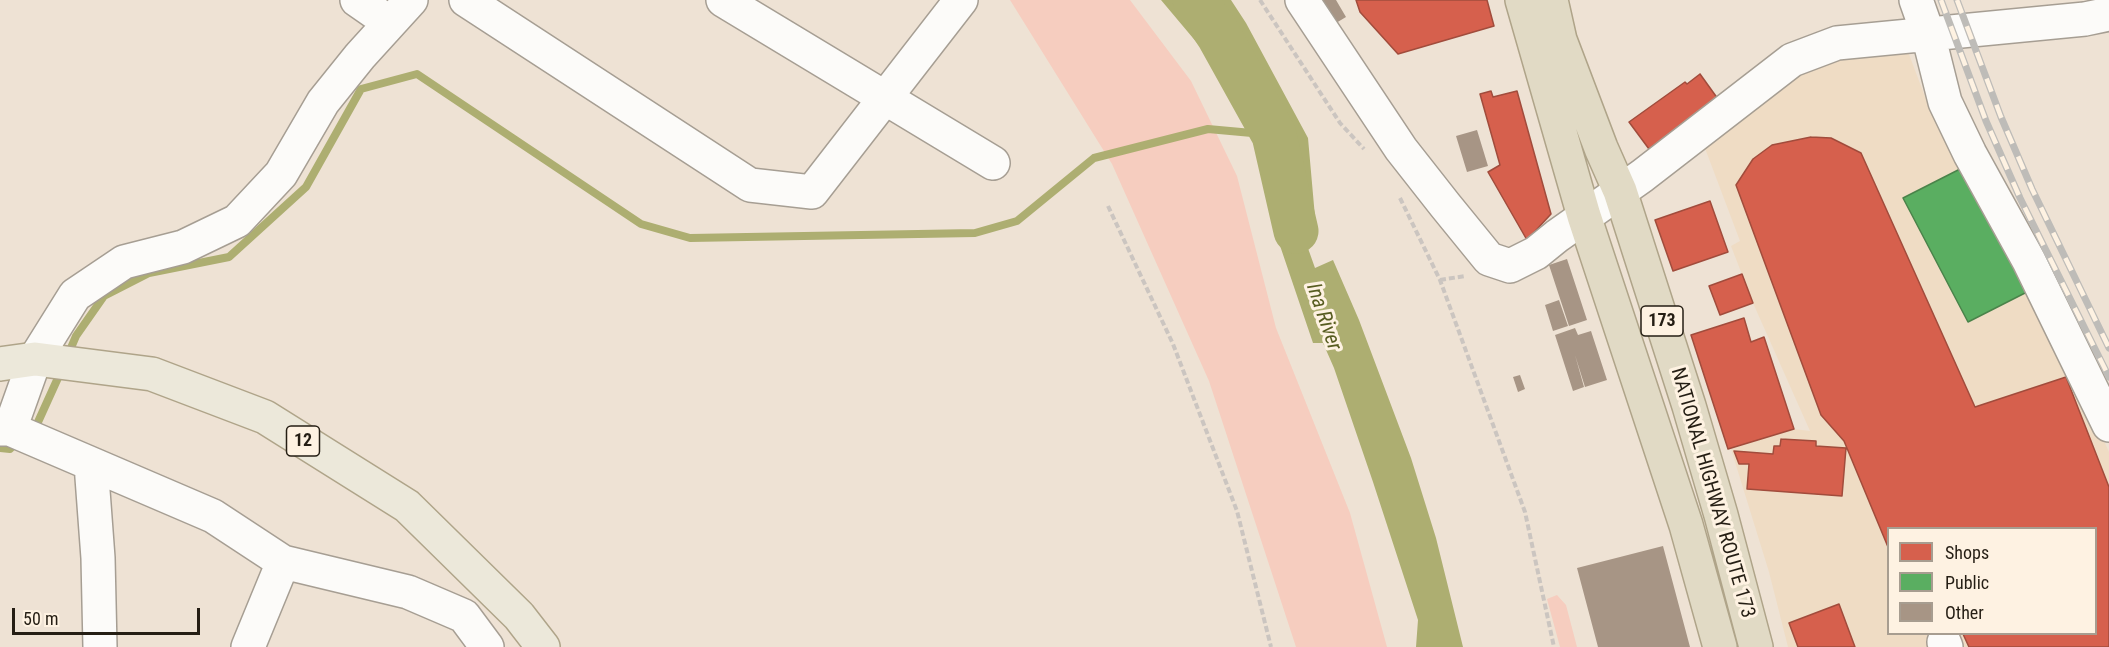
<!DOCTYPE html>
<style>
body{margin:0}
#map{position:relative;width:2109px;height:647px;overflow:hidden;background:#eee2d4;font-family:"Roboto Condensed",sans-serif}
canvas{display:block}
.legend{position:absolute;left:1887px;top:527px;width:210px;height:108px;box-sizing:border-box;background:#fef2e2;border:2px solid #a79d90;margin:0;padding:8px 10px;list-style:none;font-size:18px;color:#251e14}
.legend li{display:flex;align-items:center;gap:12px;height:30px}
.legend b{width:30px;border:2px solid #a79d90}
.scale{position:absolute;left:12px;top:608px;width:188px;height:27px;box-sizing:border-box;border:3px solid #251e14;border-top:0;padding-left:8px;font-size:18px;line-height:21px;white-space:nowrap;color:#251e14;-webkit-text-stroke:4px #fef2e2;paint-order:stroke}
</style>
<div id="map">
<canvas width="2109" height="647"></canvas>
<ul class="legend">
<li><b style="height:16px;background:#d6604d"></b>Shops</li>
<li><b style="height:16px;background:#5aae61"></b>Public</li>
<li><b style="height:16px;background:#a79585"></b>Other</li>
</ul>
<div class="scale">50 m</div>
</div>
<script>
const g = document.querySelector('canvas').getContext('2d');
g.lineJoin = 'round';
function fill(path, color) {
  g.fillStyle = color;
  g.fill(path, 'evenodd');
}
function shape(rows) {
  const path = new Path2D();
  for (const r of rows) {
    path.moveTo(r[0], r[1]);
    for (let i = 2; i < r.length; i += 2) path.lineTo(r[i], r[i + 1]);
  }
  return path;
}
function trace(path, color, width, dash) {
  g.strokeStyle = color;
  g.lineWidth = width;
  g.lineCap = dash ? 'butt' : 'round';
  g.setLineDash(dash || []);
  g.stroke(path);
}
function label(font, color, halo, rows, align = 'center') {
  g.font = font + ' "Roboto Condensed",sans-serif';
  g.lineWidth = 6;
  g.setLineDash([]);
  g.textBaseline = 'middle';
  g.strokeStyle = halo;
  g.fillStyle = color;
  for (const [text, x, y, turn = 0] of rows) {
    g.save();
    g.translate(x, y);
    g.rotate((+turn || 0) * Math.PI / 180);
    g.textAlign = isNaN(turn) ? turn : align;
    if (halo) g.strokeText(text, 0, 0);
    g.fillText(text, 0, 0);
    g.restore();
  }
}
const built = shape([
 [1861,48,1907,49,1927,102,1962,152,2083,395,2109,452,2109,647,1788,647,1769,572,1731,449,1794,429,1810,431,1753,303,1731,246,1740,241,1703,143,1811,66],
 [1888,528,2096,528,2096,634,1888,634]
]);
const green = shape([
 [1010,0,1130,0,1191,81,1237,176,1276,328,1350,513,1387,647,1296,647,1209,381,1112,164],
 [1557,595,1566,605,1577,647,1560,647,1547,599]
]);
const water = shape([
 [1161,0,1231,0,1246,23,1308,138,1315,217,1299,223,1315,268,1333,260,1359,320,1411,458,1436,538,1463,647,1416,647,1418,620,1373,482,1334,368,1323,343,1313,343,1273,225,1277,188,1287,152,1236,81,1219,69]
]);
const shops = shape([
 [1356,0,1487,0,1494,26,1398,54,1360,12,1356,0],
 [1700,74,1718,99,1649,149,1629,122,1685,82,1687,84,1700,74],
 [1491,91,1493,97,1517,91,1551,214,1527,240,1488,172,1500,165,1480,94,1491,91],
 [1811,137,1831,138,1861,153,1975,407,2066,377,2109,487,2109,647,1969,647,1963,634,2096,634,2096,528,1888,528,1888,547,1844,441,1821,415,1736,185,1753,159,1772,145,1811,137],
 [1710,201,1728,252,1673,271,1655,220,1710,201],
 [1742,274,1753,303,1720,315,1709,286,1742,274],
 [1744,318,1751,342,1764,337,1794,429,1728,449,1691,335,1744,318],
 [1781,439,1816,441,1816,446,1846,448,1842,496,1747,489,1749,464,1739,464,1734,451,1773,454,1774,446,1780,446,1781,439],
 [1839,604,1855,647,1798,647,1789,623,1839,604]
]);
const public = shape([
 [1962,168,2027,292,1968,322,1903,198,1962,168]
]);
const stream = shape([
 [68,355,76,336,104,296,149,273,229,257,306,187,361,89,417,74,641,224,690,238,975,233,1017,221,1094,158,1208,129,1274,135],
 [30,430,38,422,62,369],
 [0,448,10,449,17,442]
]);
const river = shape([
 [1195,0,1219,36,1274,135,1296,231]
]);
const building = shape([
 [1321,0,1336,0,1346,17,1336,23],
 [1477,130,1488,166,1467,172,1456,136],
 [1567,259,1587,320,1569,326,1549,265],
 [1559,300,1568,326,1553,331,1545,305],
 [1575,328,1578,335,1591,331,1607,380,1585,387,1575,355,1584,387,1573,391,1555,335],
 [1520,375,1525,389,1518,392,1513,377],
 [1663,546,1690,647,1598,647,1577,568]
]);
const path = shape([
 [1260,0,1340,123,1364,149],
 [1400,198,1440,280,1525,512,1554,647],
 [1108,206,1173,344,1237,511,1271,647],
 [1440,280,1465,276]
]);
const minor = shape([
 [357,0,390,23],
 [466,0,750,185,812,192,961,0],
 [723,0,993,163],
 [1302,0,1401,149,1445,205,1489,259,1510,266,1536,253,1557,236,1642,176,1792,60,1837,43,2085,19,2109,14],
 [1916,0,1928,34,1945,102,1970,154,2029,261,2109,425],
 [0,429,10,429,213,516,283,562,408,592,464,616,487,647],
 [10,429,35,359,75,295,124,262,183,247,237,221,281,174,323,102,360,56,411,0],
 [91,464,98,558,100,647],
 [1944,642,1946,647],
 [248,647,283,562]
]);
const major = shape([
 [0,364,35,359,152,374,265,417,407,506,519,616,543,647]
]);
const highway = shape([
 [1522,0,1584,216,1686,525,1720,647],
 [1551,0,1560,40,1601,148,1620,191,1689,406,1721,515,1756,647]
]);
const rail = shape([
 [1941,0,1986,121,2020,198,2109,377],
 [1957,0,2001,117,2032,189,2109,348]
]);
const shields = [
 [1662,321,42],
 [303,441,33]
];
const shieldNames = [
 ["173",1662,321],
 ["12",303,441]
];
const streetNames = [
 ["NATIONAL HIGHWAY ROUTE 173",1712,493,74]
];
const waterNames = [
 ["Ina River",1323,317,71]
];
fill(built, '#efdcc4');
fill(green, '#f6cdbf');
fill(water, '#adae71');
fill(shops, '#d6604d');
trace(shops, '#a14c3c', 1.5);
fill(public, '#5aae61');
trace(public, '#4a834a', 1.5);
trace(stream, '#adae71', 8);
trace(river, '#adae71', 45);
fill(building, '#a79585');
trace(minor, '#a69e93', 36);
trace(major, '#afa489', 36);
trace(highway, '#afa489', 36);
trace(path, '#cbc5c0', 4, [6, 3]);
trace(minor, '#fcfbf9', 33);
trace(major, '#ece8da', 33);
trace(highway, '#e1dac5', 33);
trace(rail, '#bebcb8', 7);
trace(rail, '#fef2e2', 4.5, [14]);
for (const [x, y, w] of shields) {
  const box = new Path2D();
  box.roundRect(x - w / 2, y - 15, w, 30, 4.5);
  g.fillStyle = '#fef2e2';
  g.fill(box);
  trace(box, '#251e14', 1.5);
}
label('bold 18px', '#251e14', null, shieldNames);
label('20px', '#251e14', '#fef2e2', streetNames);
label('italic 21px', '#575c20', '#fef2e2', waterNames);
</script>
